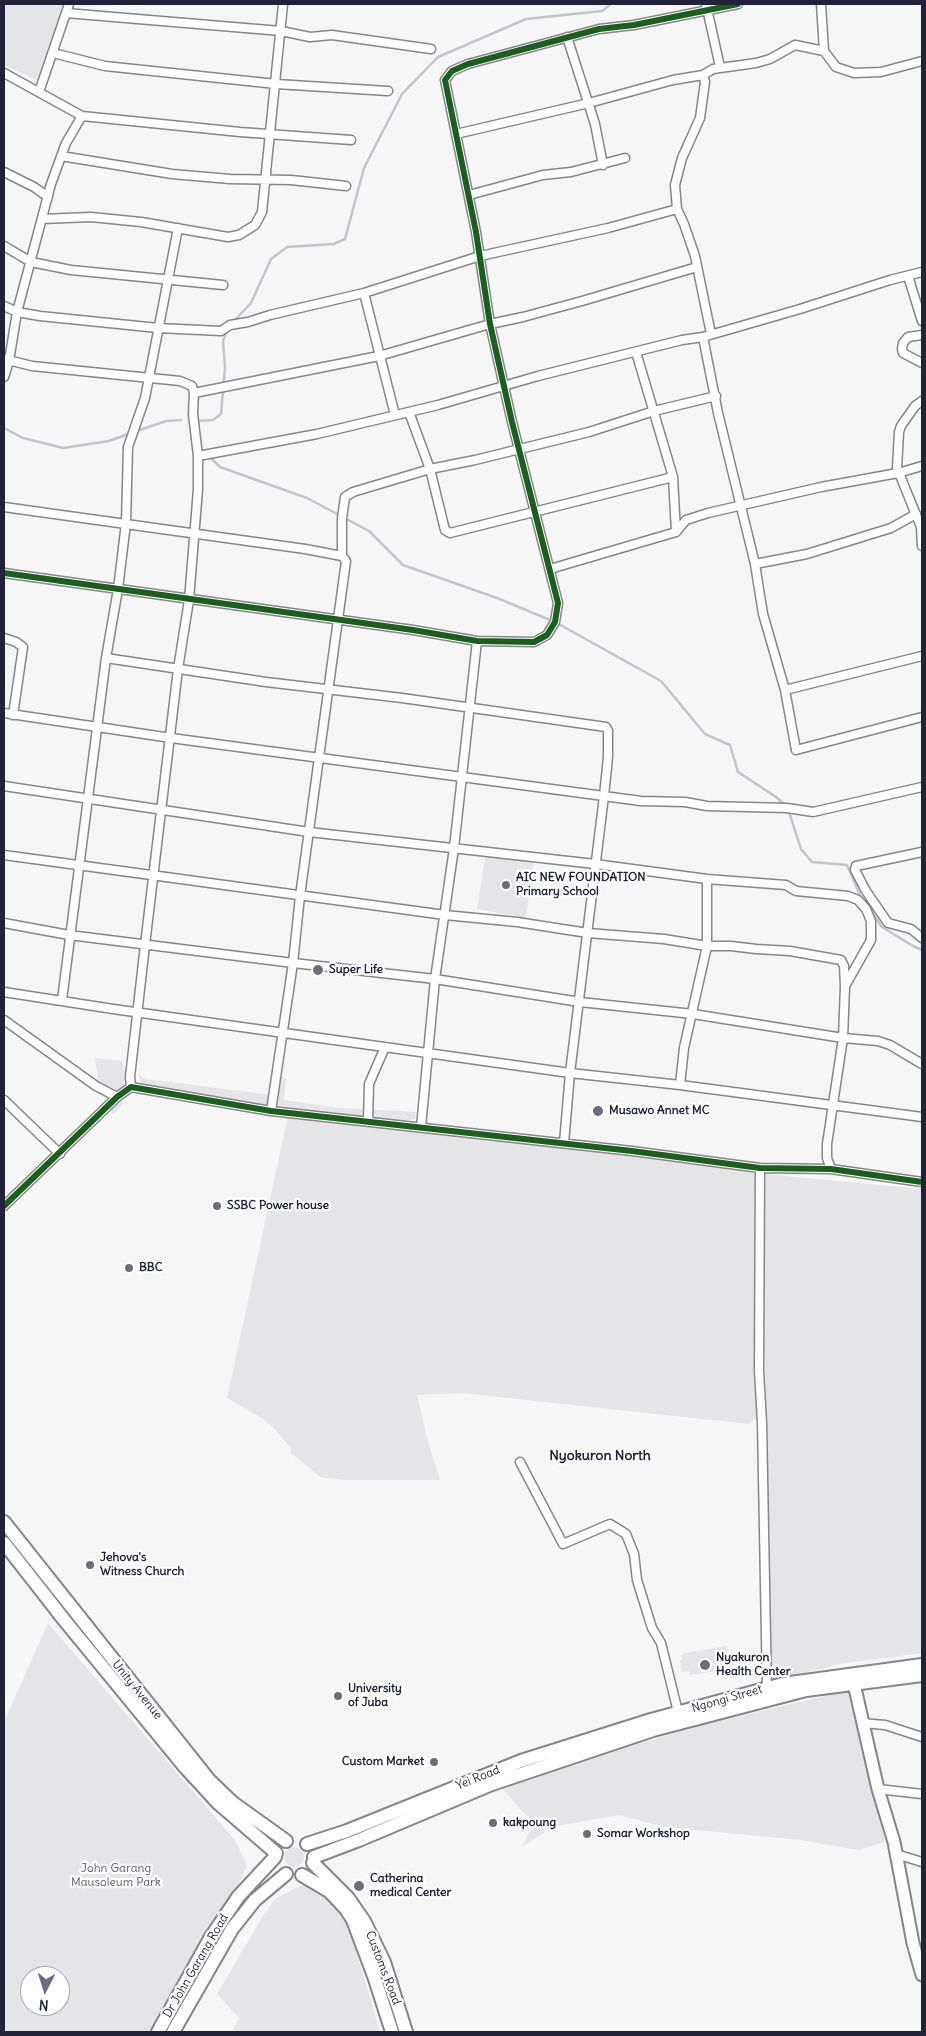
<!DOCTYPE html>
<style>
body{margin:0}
#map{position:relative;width:926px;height:2036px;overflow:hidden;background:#f6f6f7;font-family:Delius,sans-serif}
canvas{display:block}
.frame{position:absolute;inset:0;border:5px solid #22223b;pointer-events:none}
.north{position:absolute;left:20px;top:1966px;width:50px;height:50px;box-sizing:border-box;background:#fff;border:1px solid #a7a7b1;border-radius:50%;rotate:185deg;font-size:14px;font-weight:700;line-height:20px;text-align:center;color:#22223b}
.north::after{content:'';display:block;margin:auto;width:18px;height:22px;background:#6c6c7d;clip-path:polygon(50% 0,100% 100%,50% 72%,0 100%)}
</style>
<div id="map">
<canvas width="926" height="2036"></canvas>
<div class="frame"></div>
<div class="north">N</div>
</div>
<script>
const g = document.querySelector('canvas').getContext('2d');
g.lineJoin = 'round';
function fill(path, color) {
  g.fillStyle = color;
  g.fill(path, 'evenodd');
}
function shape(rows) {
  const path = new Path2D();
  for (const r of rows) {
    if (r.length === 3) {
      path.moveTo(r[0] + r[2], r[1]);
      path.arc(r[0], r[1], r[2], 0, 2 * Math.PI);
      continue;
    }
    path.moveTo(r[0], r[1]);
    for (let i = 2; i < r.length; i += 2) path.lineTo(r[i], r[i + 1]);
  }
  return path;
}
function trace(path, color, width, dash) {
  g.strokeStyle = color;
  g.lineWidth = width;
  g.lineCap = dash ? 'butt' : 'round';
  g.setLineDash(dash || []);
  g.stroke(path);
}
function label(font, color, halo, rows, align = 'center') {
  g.font = font + ' Delius,sans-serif';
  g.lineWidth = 4.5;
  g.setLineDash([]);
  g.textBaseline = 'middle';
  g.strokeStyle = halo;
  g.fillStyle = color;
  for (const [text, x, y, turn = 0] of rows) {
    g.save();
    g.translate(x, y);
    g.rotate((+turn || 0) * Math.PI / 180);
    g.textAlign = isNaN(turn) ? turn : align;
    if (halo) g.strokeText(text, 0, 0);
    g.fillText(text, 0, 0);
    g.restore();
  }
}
const built = shape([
 [4,4,68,4,41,82,4,65],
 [486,853,534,860,526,918,477,909],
 [95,1058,122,1061,125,1071,123,1103,114,1114,99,1108,110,1097,98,1081],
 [138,1074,146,1079,272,1095,270,1108,165,1092,141,1083],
 [280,1077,286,1078,284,1100,340,1108,416,1112,415,1119,396,1122,278,1106],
 [288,1116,424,1131,753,1172,759,1178,756,1418,749,1424,462,1393,417,1395,427,1439,440,1480,344,1480,320,1477,291,1453,291,1448,274,1428,262,1418,227,1398],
 [764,1174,922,1189,922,1653,839,1664,769,1682,766,1498],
 [48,1623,235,1840,247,1866,236,1890,154,2032,4,2032,4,1722],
 [30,1976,60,1976,60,2006,30,2006],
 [727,1646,730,1669,690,1675,690,1671,682,1672,680,1660,682,1660,682,1655,684,1653],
 [850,1690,885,1842,858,1850,801,1840,664,1827,619,1815,545,1828,545,1832,522,1847,529,1832,536,1826,498,1784,707,1724],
 [294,1857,10],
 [307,1882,346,1917,380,2032,232,2032,239,2018,217,1994,263,1916,275,1899]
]);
const stream = shape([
 [233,322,251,303,271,259,287,247,334,244,345,239,364,168,402,94,438,57,526,19,602,11,611,4],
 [195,421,213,420,221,414,225,368,223,341,228,329],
 [4,428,23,438,63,448,109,441,131,433],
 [137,431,166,421,181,420],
 [209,456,220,467,307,498,369,531,403,565,497,598,555,622,661,681,705,734,730,745,738,772,776,797,785,805],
 [788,809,801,849,812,862,847,865,861,898],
 [871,911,882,927,913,946,922,950]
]);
const street = shape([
 [706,4,720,67],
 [821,4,824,51],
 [66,13,281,31,310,37,332,35,431,49],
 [567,37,595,124,603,165],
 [53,53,105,66,276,84,388,91],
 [4,73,82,116,240,132,351,140],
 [703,75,705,82,700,118,682,158,675,185,677,209,684,224,695,256,711,334],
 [39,92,69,4],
 [456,134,589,103,673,80,703,75,713,69,756,63,770,59,795,45,824,51,836,67,854,73,881,72,922,61],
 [61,156,172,174,230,179,291,180,346,186],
 [4,172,34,187,48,197],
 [469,195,543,175,571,172,625,158],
 [42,219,91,217,141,222,228,237,239,235,255,225,262,212,283,4],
 [4,246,31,262,71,270,223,285],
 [908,276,922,321],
 [364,293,395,415],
 [4,306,17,312,40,316,158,328,221,331,230,325,248,322,270,315,364,293,480,256,608,228,677,209],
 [922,335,908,337,903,343,902,349,903,353,922,363],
 [703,337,718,413,755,564,763,614,785,690,796,750,922,717],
 [636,352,673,477,676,532],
 [4,359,32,366,180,381,192,386,194,393,193,414,198,456,198,489,189,600,178,669,145,945,130,1077,131,1087],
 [4,377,9,361,17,312,51,184,66,143,82,116],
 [194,393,379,356,490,324,523,317,582,301,697,267],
 [922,401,915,406,901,426,899,432,897,468,921,527,922,546],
 [409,412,430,469,445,530,450,533,673,477],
 [198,456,317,434,438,405,538,376,682,340,703,337,800,309,890,280,922,272],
 [4,507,305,549,342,556,346,561,300,896,293,963,271,1111],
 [342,556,342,518,345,497,353,492,430,469,475,460,589,432,654,411,716,396],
 [755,564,807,554,891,528,916,514],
 [550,569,676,532,686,520,708,513,821,487,898,473,922,466],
 [4,573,413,630,477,641,534,642,547,635,555,622,558,603,512,422,490,324,476,232,445,80,452,71,468,64,599,29,634,25,738,4],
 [4,638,16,642,23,647,13,715],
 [106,658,266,682,402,698,606,727,608,731,608,757,604,796,570,1073,564,1143],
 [785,690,922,656],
 [4,713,171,738,641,801,685,802,707,806,787,808,813,812,922,787],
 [4,786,309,832,595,864,707,879,786,885,796,891,848,896,858,900,866,909,871,921,871,940,845,986],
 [922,852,856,866,855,870,866,891,888,923,911,929,922,938],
 [4,855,445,915,517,922,588,933,664,939,707,946,707,879],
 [4,923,69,935,293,963,435,979,580,1002,693,1014,843,1038,878,1041,890,1045,922,1064],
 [4,992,113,1009,570,1073,680,1085,922,1117],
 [62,1000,106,658,118,589,126,523,128,447,145,398,178,228],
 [4,1020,96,1086,117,1097],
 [680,1085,684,1048,707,946,731,946,756,949,790,951,841,960,844,966,845,986,843,1038,827,1144,827,1158,831,1169],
 [4,1100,60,1154],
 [368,1122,369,1084,385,1047],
 [421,1127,435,979,454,848,477,641],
 [760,1168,759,1370,762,1423,767,1691],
 [4,1206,117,1097,131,1087,271,1111,632,1151,760,1168,831,1169,922,1182],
 [520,1462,563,1544,610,1524,626,1534,634,1554,637,1580,652,1628,661,1643,679,1716],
 [862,1723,885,1725,922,1737],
 [878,1789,922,1794],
 [896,1854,922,1862]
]);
const secondary = shape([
 [852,1675,878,1789,894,1842,913,1943,922,1975]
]);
const primary = shape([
 [4,1522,209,1780,233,1803,286,1841],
 [4,1543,65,1621,184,1766,218,1803,276,1853],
 [307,1844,347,1831,521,1761,651,1720,783,1684,922,1665],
 [314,1857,359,1840,492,1784,653,1730,806,1690,922,1675],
 [313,1863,348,1898,364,1921,384,1962,406,2032],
 [302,1875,329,1891,346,1909,353,1920,375,1979,392,2032],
 [158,2032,211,1937,238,1897,275,1857],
 [173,2032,232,1929,255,1900,286,1874]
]);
const cycleway = shape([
 [4,573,413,630,477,641,534,642,547,635,555,622,558,603,512,422,490,324,476,232,445,80,452,71,468,64,599,29,634,25,738,4],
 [4,1206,117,1097,131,1087,271,1111,632,1151,760,1168,831,1169,922,1182]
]);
const markers = [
 [506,885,5,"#6c6c7d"],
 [318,970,6,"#6c6c7d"],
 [598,1111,6,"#6c6c7d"],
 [217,1206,5,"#6c6c7d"],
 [129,1268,5,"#6c6c7d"],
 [90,1565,5,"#6c6c7d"],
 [705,1665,6,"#6c6c7d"],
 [338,1696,5,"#6c6c7d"],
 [434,1762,5,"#6c6c7d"],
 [493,1823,5,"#6c6c7d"],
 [587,1834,5,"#6c6c7d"],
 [359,1886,6,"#6c6c7d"]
];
const poiNames = [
 ["AIC NEW FOUNDATION",516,878],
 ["Primary School",516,892],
 ["Super Life",329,970],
 ["Musawo Annet MC",609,1111],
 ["SSBC Power house",227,1206],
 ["BBC",139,1268],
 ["Jehova's",100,1558],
 ["Witness Church",100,1572],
 ["Nyakuron",716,1658],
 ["Health Center",716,1672],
 ["University",348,1689],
 ["of Juba",348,1703],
 ["Custom Market",424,1762,"right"],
 ["kakpoung",503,1823],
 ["Somar Workshop",597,1834],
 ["Catherina",370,1879],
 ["medical Center",370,1893]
];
const streetNames = [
 ["Unity Avenue",137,1690,51],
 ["Ngongi Street",727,1699,-16],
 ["Yei Road",478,1778,-22],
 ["Dr John Garang Road",196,1966,-60],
 ["Customs Road",383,1968,69]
];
const parkNames = [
 ["John Garang",116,1869],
 ["Mausoleum Park",116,1883]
];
const neighbourhoodNames = [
 ["Nyokuron North",600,1456]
];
fill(built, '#e5e5e8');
trace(stream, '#c4c4ca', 2.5);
trace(street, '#86868b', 11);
trace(secondary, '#86868b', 15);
trace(primary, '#86868b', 16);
trace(street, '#fefefe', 8);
trace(secondary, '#fefefe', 11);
trace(primary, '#fefefe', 12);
trace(cycleway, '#1b5e20', 6);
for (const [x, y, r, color] of markers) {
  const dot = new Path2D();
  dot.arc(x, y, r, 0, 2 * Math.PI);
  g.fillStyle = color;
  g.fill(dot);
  trace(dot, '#fff', 2);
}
label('bold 12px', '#22223b', '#fff', poiNames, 'left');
label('12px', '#22223b', '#fff', streetNames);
label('12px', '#58586b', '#fff', parkNames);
label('bold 14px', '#22223b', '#fff', neighbourhoodNames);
</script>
